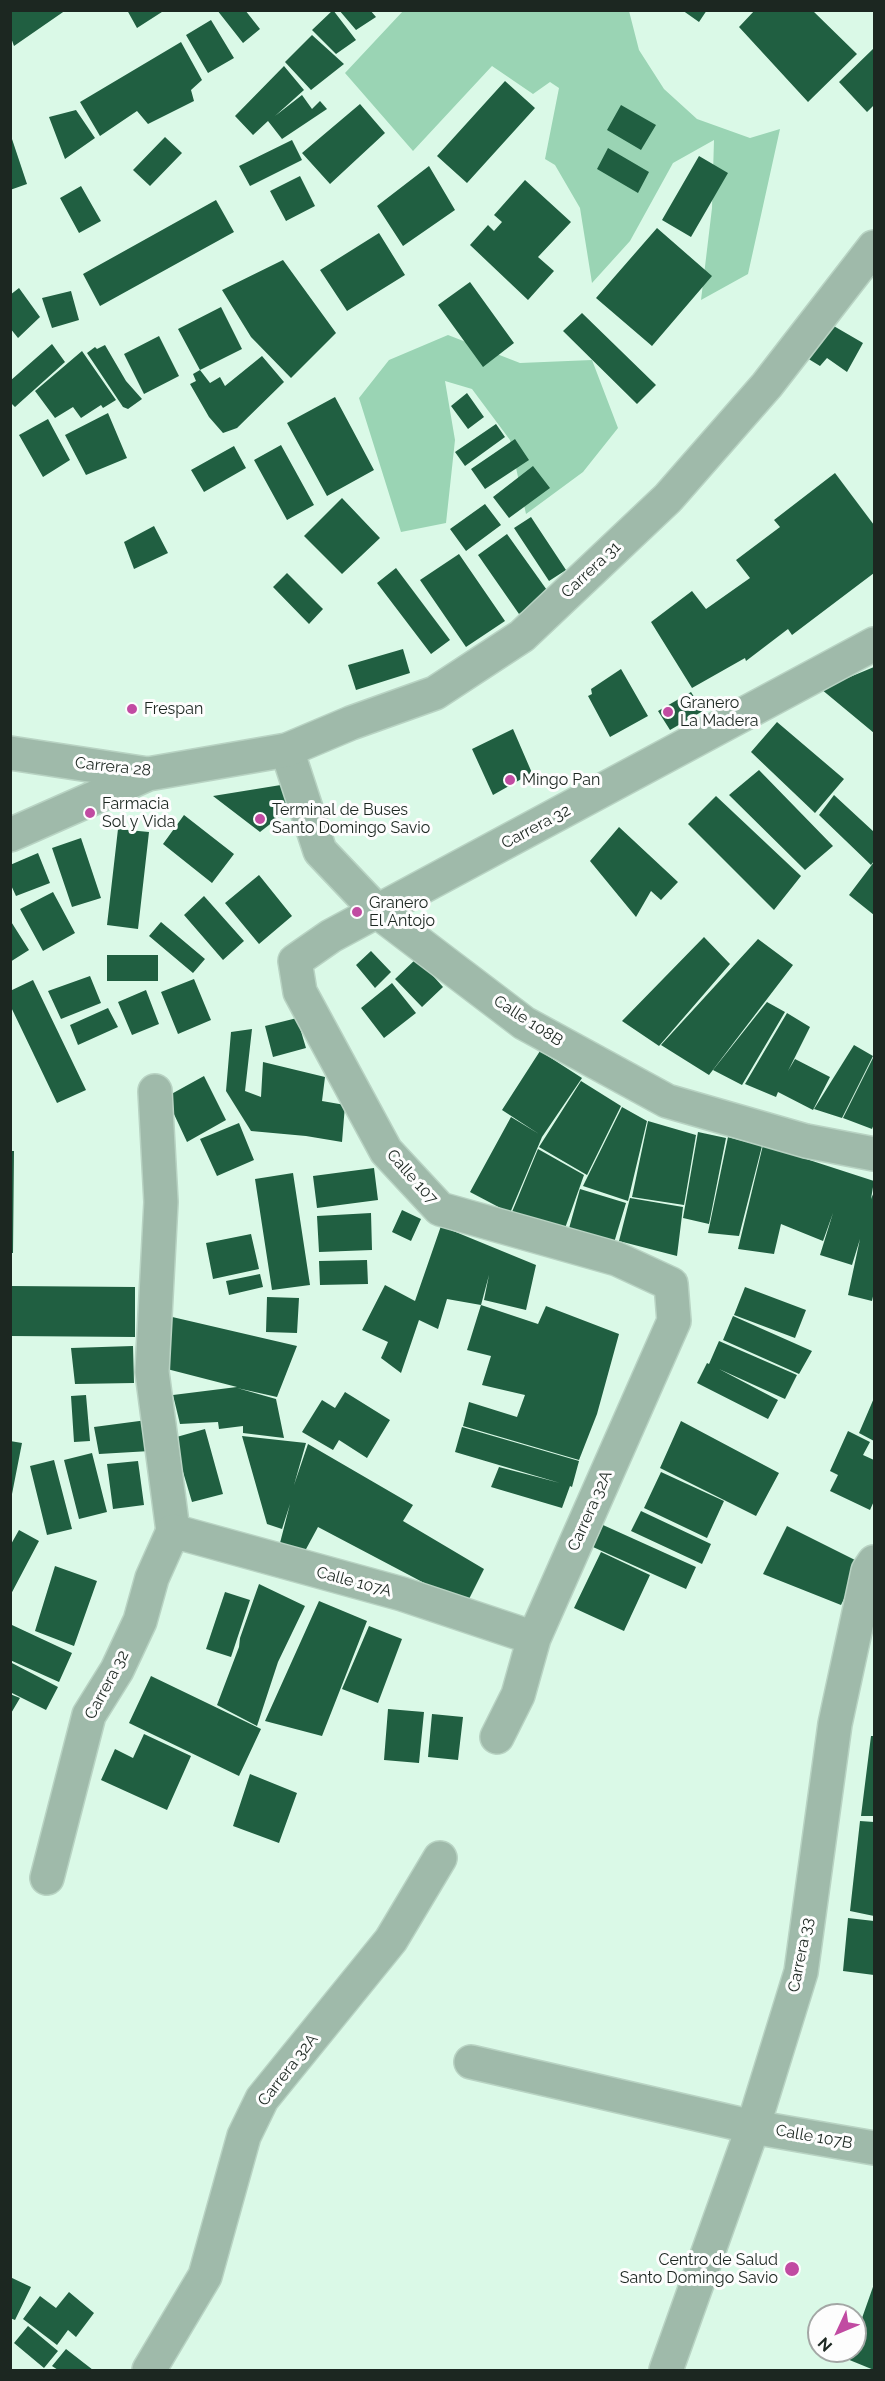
<!DOCTYPE html>
<style>
body{margin:0}
#map{position:relative;width:885px;height:2381px;overflow:hidden;background:#daf9e7;font-family:Raleway,sans-serif}
canvas{display:block}
.frame{position:absolute;inset:0;border:12px solid #1c2721;pointer-events:none}
.north{position:absolute;left:807px;top:2303px;width:60px;height:60px;box-sizing:border-box;background:#fdfdfd;border:2px solid #a3a7a5;border-radius:50%;rotate:226deg;font-size:16px;font-weight:700;line-height:24px;text-align:center;color:#1c2721}
.north::after{content:'';display:block;margin:auto;width:21px;height:27px;background:#c14ba2;clip-path:polygon(50% 0,100% 100%,50% 72%,0 100%)}
</style>
<div id="map">
<canvas width="885" height="2381"></canvas>
<div class="frame"></div>
<div class="north">N</div>
</div>
<script>
const g = document.querySelector('canvas').getContext('2d');
g.lineJoin = 'round';
function fill(path, color) {
  g.fillStyle = color;
  g.fill(path, 'evenodd');
}
function shape(rows) {
  const path = new Path2D();
  for (const r of rows) {
    path.moveTo(r[0], r[1]);
    for (let i = 2; i < r.length; i += 2) path.lineTo(r[i], r[i + 1]);
  }
  return path;
}
function trace(path, color, width, dash) {
  g.strokeStyle = color;
  g.lineWidth = width;
  g.lineCap = dash ? 'butt' : 'round';
  g.setLineDash(dash || []);
  g.stroke(path);
}
function label(font, color, halo, rows, align = 'center') {
  g.font = font + ' Raleway,sans-serif';
  g.lineWidth = 6;
  g.setLineDash([]);
  g.textBaseline = 'middle';
  g.strokeStyle = halo;
  g.fillStyle = color;
  for (const [text, x, y, turn = 0] of rows) {
    g.save();
    g.translate(x, y);
    g.rotate((+turn || 0) * Math.PI / 180);
    g.textAlign = isNaN(turn) ? turn : align;
    if (halo) g.strokeText(text, 0, 0);
    g.fillText(text, 0, 0);
    g.restore();
  }
}
const green = shape([
 [403,11,629,11,639,50,664,89,697,119,750,138,780,129,748,274,701,300,712,208,714,140,673,163,630,241,592,283,580,208,555,165,545,159,559,88,550,82,533,94,492,66,413,151,345,73],
 [448,335,520,363,592,360,618,428,583,472,526,514,510,440,472,389,445,381,455,440,446,523,401,532,359,398,389,360]
]);
const building = shape([
 [10,10,66,10,14,46,10,35],
 [127,10,165,10,137,28],
 [217,10,245,10,260,29,243,43],
 [333,10,356,40,336,54,312,30],
 [339,10,370,10,376,17,356,30],
 [682,10,707,10,699,22],
 [755,10,812,10,857,54,808,102,739,27],
 [211,20,234,58,208,73,186,35],
 [312,35,344,64,311,90,285,62],
 [181,42,202,80,191,90,194,101,148,124,137,111,100,136,80,102],
 [874,48,874,105,867,112,839,82],
 [284,66,304,90,275,116,302,95,312,109,320,101,327,109,282,139,268,121,253,135,235,116],
 [505,81,535,108,467,183,437,156],
 [360,104,385,133,330,184,302,153],
 [621,105,656,125,641,150,607,130],
 [76,110,95,138,65,159,49,117],
 [10,133,27,184,10,190],
 [165,137,182,153,150,186,133,170],
 [292,140,302,160,250,186,239,166],
 [608,148,649,172,638,193,597,169],
 [699,156,728,173,691,237,662,220],
 [429,166,455,210,403,246,377,206],
 [300,176,315,206,286,221,270,191],
 [525,180,571,222,538,257,554,271,528,300,470,245,488,225,494,231,502,222,494,215],
 [81,186,101,221,79,233,60,198],
 [216,200,234,232,100,306,83,274],
 [657,228,712,276,652,346,596,298],
 [379,233,405,275,347,311,320,270],
 [283,260,336,333,291,378,251,337,222,290],
 [470,282,514,343,483,367,438,305],
 [19,288,40,317,18,338,10,328,10,295],
 [71,291,79,320,52,328,42,298],
 [221,307,242,349,200,370,178,329],
 [582,313,656,385,637,404,563,331],
 [832,325,863,343,847,372,827,358,820,366,802,355],
 [159,336,179,376,144,394,124,354],
 [52,344,65,362,15,407,10,402,10,381],
 [105,345,126,381,142,399,128,409,123,407,87,353,95,347,97,349],
 [82,351,116,400,103,408,101,405,81,418,73,407,55,418,35,391],
 [262,356,284,382,237,428,223,433,209,417,190,384,196,381,193,374,200,370,210,383,220,377,225,386],
 [467,393,484,417,468,429,451,406],
 [335,397,374,470,327,496,287,423],
 [108,413,127,458,86,475,65,435],
 [48,419,70,460,43,477,19,435],
 [496,424,505,437,465,466,455,452],
 [515,439,529,460,485,489,471,469],
 [281,445,314,505,287,520,254,460],
 [234,446,246,468,204,492,191,470],
 [533,466,550,488,509,518,493,497],
 [835,473,874,525,874,573,792,635,788,629,746,661,745,658,692,688,651,622,692,591,706,609,750,578,736,560,780,527,774,520],
 [342,498,380,538,342,574,304,536],
 [485,504,501,525,466,551,450,529],
 [531,517,566,570,549,581,514,528],
 [154,526,168,553,134,569,124,542],
 [507,534,549,593,519,614,478,555],
 [459,554,505,621,466,647,420,580],
 [396,568,450,640,431,654,377,583],
 [287,573,323,609,309,624,273,587],
 [403,649,410,673,356,690,348,665],
 [874,667,874,733,821,689],
 [621,669,648,716,610,737,588,696,592,694,591,689],
 [691,692,703,711,670,730,658,711],
 [777,722,844,779,815,813,751,752],
 [513,729,532,773,493,795,472,749],
 [759,770,833,846,805,870,729,795],
 [287,784,292,807,260,832,213,796],
 [834,795,874,832,874,861,871,865,819,815],
 [716,796,801,876,774,910,688,824],
 [184,815,234,854,212,883,163,844],
 [619,827,678,882,661,900,651,891,636,917,590,861],
 [118,829,149,832,138,929,107,925],
 [81,838,101,898,72,907,52,848],
 [38,853,50,883,16,896,10,883,10,865],
 [874,862,874,915,849,895],
 [259,875,292,916,259,944,225,903],
 [53,892,75,933,43,951,20,909],
 [204,896,244,941,223,960,184,915],
 [10,920,29,950,10,962],
 [161,922,205,959,193,973,149,936],
 [704,937,730,964,659,1046,622,1021],
 [758,939,793,965,709,1075,661,1045],
 [371,951,391,972,375,988,356,965],
 [107,955,158,955,158,981,107,981],
 [417,958,443,987,422,1007,395,979],
 [90,976,101,1003,61,1019,48,991],
 [194,979,211,1020,178,1034,161,992],
 [33,980,86,1090,57,1103,10,1005,10,991],
 [392,983,416,1013,384,1038,361,1008],
 [146,990,159,1024,132,1035,118,1002],
 [767,1002,785,1012,742,1085,713,1070],
 [108,1008,118,1027,78,1045,70,1025],
 [787,1013,810,1027,788,1071,795,1059,830,1077,813,1110,778,1092,776,1097,745,1084],
 [297,1018,306,1048,273,1057,265,1026],
 [252,1029,245,1091,261,1097,263,1062,325,1077,322,1101,345,1105,342,1142,306,1136,251,1131,226,1091,231,1032],
 [854,1045,873,1056,842,1118,814,1109],
 [540,1051,582,1078,542,1137,510,1213,470,1192,511,1117,539,1134,502,1110],
 [874,1056,874,1124,872,1129,843,1118],
 [204,1076,226,1120,187,1142,166,1097],
 [581,1081,621,1106,587,1175,539,1147],
 [622,1107,647,1121,628,1201,583,1186],
 [648,1121,696,1135,684,1205,632,1197],
 [239,1123,254,1160,217,1176,200,1139],
 [698,1132,726,1138,709,1224,683,1218],
 [728,1137,762,1146,739,1236,708,1233],
 [763,1145,874,1181,871,1199,874,1192,874,1292,872,1301,848,1295,860,1239,852,1265,820,1255,833,1213,823,1241,781,1224,774,1254,738,1249],
 [538,1149,584,1175,564,1231,512,1212],
 [10,1151,14,1151,13,1253,10,1253],
 [374,1168,378,1200,317,1208,313,1176],
 [293,1173,310,1285,272,1290,255,1179],
 [580,1189,626,1203,613,1246,568,1232],
 [630,1198,683,1207,677,1256,619,1241],
 [402,1210,421,1219,411,1241,392,1232],
 [371,1213,372,1250,319,1252,317,1216],
 [441,1226,536,1265,526,1310,484,1300,489,1275,481,1305,538,1324,546,1306,619,1334,597,1414,579,1460,463,1426,469,1402,517,1417,525,1395,482,1385,491,1356,467,1350,481,1305,447,1299,438,1329,419,1320,401,1373,381,1358,388,1342,362,1330,385,1285,415,1301],
 [251,1234,259,1269,213,1279,206,1243],
 [367,1260,368,1284,320,1285,319,1261],
 [260,1274,263,1287,229,1295,226,1281],
 [11,1286,135,1287,135,1337,11,1336],
 [745,1287,806,1310,795,1338,734,1315],
 [267,1297,299,1298,297,1333,266,1332],
 [168,1316,297,1346,277,1397,237,1388,276,1399,284,1438,243,1433,243,1426,219,1429,218,1422,180,1424,173,1395,237,1387,167,1369],
 [733,1316,812,1351,799,1374,723,1340],
 [719,1341,797,1375,785,1399,719,1369,778,1400,768,1419,697,1383,707,1363,709,1364],
 [133,1346,134,1383,75,1384,71,1348],
 [345,1392,390,1420,367,1458,339,1440,333,1450,302,1432,322,1400,335,1408],
 [86,1395,90,1441,74,1442,71,1396],
 [874,1398,874,1441,859,1433],
 [147,1420,150,1451,99,1454,94,1427],
 [681,1421,779,1473,756,1516,660,1468],
 [462,1427,579,1461,572,1487,570,1486,562,1508,491,1487,499,1467,560,1483,455,1452],
 [205,1429,223,1494,192,1502,173,1438],
 [848,1431,870,1442,863,1455,874,1460,874,1501,870,1510,830,1491,838,1475,830,1471],
 [242,1436,306,1443,294,1485,308,1444,413,1505,403,1521,484,1569,466,1605,318,1527,305,1551,280,1543,290,1504,282,1529,267,1524],
 [10,1441,22,1443,12,1494,10,1493],
 [92,1453,107,1512,79,1519,64,1460],
 [54,1460,72,1529,47,1535,30,1466],
 [138,1461,144,1505,113,1509,107,1464],
 [661,1472,724,1501,707,1538,644,1508],
 [641,1511,711,1544,702,1564,631,1531],
 [603,1525,696,1567,686,1589,593,1547],
 [787,1526,861,1563,841,1605,763,1574],
 [19,1530,39,1541,10,1596,10,1546],
 [601,1552,650,1575,624,1631,574,1608],
 [55,1566,97,1581,74,1646,35,1631],
 [259,1584,305,1606,278,1662,257,1726,217,1705,239,1647,240,1638],
 [225,1592,250,1600,231,1657,206,1649],
 [319,1601,367,1621,322,1736,265,1721],
 [12,1625,72,1653,59,1682,10,1660],
 [369,1626,402,1639,378,1703,342,1689],
 [10,1662,58,1687,46,1710,10,1692],
 [151,1676,261,1729,239,1776,129,1723],
 [10,1694,20,1698,10,1715],
 [388,1709,424,1712,419,1763,384,1760],
 [432,1714,463,1717,458,1760,428,1757],
 [144,1734,191,1756,167,1810,101,1780,115,1749,133,1758],
 [871,1736,874,1736,874,1816,861,1816],
 [250,1774,297,1793,279,1843,233,1826],
 [860,1821,874,1822,874,1916,850,1911],
 [848,1918,874,1921,874,1975,843,1971],
 [10,2277,31,2287,15,2320,10,2318],
 [874,2284,874,2370,847,2359,850,2351,855,2351,855,2338],
 [69,2292,94,2313,76,2337,68,2330,57,2345,23,2319,40,2296,56,2308],
 [28,2326,58,2351,44,2368,14,2343],
 [66,2349,93,2370,58,2370,52,2366]
]);
const pedestrian = shape([
 [155,1091,161,1202,152,1372,173,1531]
]);
const minor = shape([
 [287,750,320,851,378,912,524,1023,667,1101,806,1141,874,1154],
 [497,1737,518,1695,534,1638,674,1321,671,1284,617,1259,440,1209,386,1151,300,992,295,961,331,936,874,644],
 [47,1878,89,1715,117,1670,140,1621,152,1578,173,1531,402,1594,534,1638],
 [471,2062,753,2127,874,2148],
 [149,2370,205,2276,244,2136,262,2099,391,1940,440,1858],
 [666,2370,753,2127,801,1972,835,1724,868,1571,874,1562]
]);
const tertiary = shape([
 [10,753,148,774,287,750,351,723,435,693,522,636,668,498,767,385,874,247],
 [10,835,148,774]
]);
const markers = [
 [132,709,6,"#c14ba2"],
 [668,712,6,"#c14ba2"],
 [510,780,6,"#c14ba2"],
 [90,813,6,"#c14ba2"],
 [260,819,6,"#c14ba2"],
 [357,912,6,"#c14ba2"],
 [792,2269,8,"#c14ba2"]
];
const streetNames = [
 ["Carrera 31",591,570,-43],
 ["Carrera 28",113,767,6],
 ["Carrera 32",536,827,-28],
 ["Calle 108B",528,1021,33],
 ["Calle 107",412,1177,48],
 ["Carrera 32A",590,1511,-66],
 ["Calle 107A",354,1582,15],
 ["Carrera 32",107,1685,-62],
 ["Carrera 33",801,1955,-79],
 ["Carrera 32A",288,2070,-52],
 ["Calle 107B",814,2137,10]
];
const poiNames = [
 ["Granero",680,703],
 ["La Madera",680,721],
 ["Frespan",144,709],
 ["Mingo Pan",522,780],
 ["Farmacia",102,804],
 ["Sol y Vida",102,822],
 ["Terminal de Buses",272,810],
 ["Santo Domingo Savio",272,828],
 ["Granero",369,903],
 ["El Antojo",369,921],
 ["Centro de Salud",778,2260,"right"],
 ["Santo Domingo Savio",778,2278,"right"]
];
fill(green, '#9ad4b4');
fill(building, '#205f41');
trace(pedestrian, '#b8d3c3', 36);
trace(minor, '#b8d3c3', 36);
trace(tertiary, '#b8d3c3', 36);
trace(pedestrian, '#9fbaaa', 33);
trace(minor, '#9fbaaa', 33);
trace(tertiary, '#9fbaaa', 33);
for (const [x, y, r, color] of markers) {
  const dot = new Path2D();
  dot.arc(x, y, r, 0, 2 * Math.PI);
  g.fillStyle = color;
  g.fill(dot);
  trace(dot, '#fdfdfd', 2);
}
label('16px', '#1c2721', '#fdfdfd', streetNames);
label('16px', '#1c2721', '#fdfdfd', poiNames, 'left');
</script>
